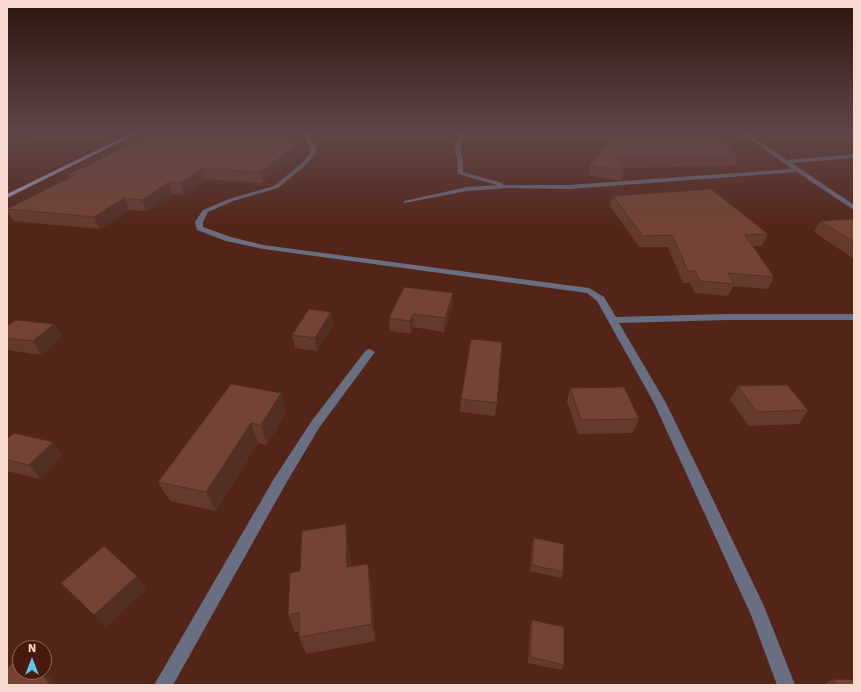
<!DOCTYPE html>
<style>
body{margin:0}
#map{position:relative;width:861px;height:692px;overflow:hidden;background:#532518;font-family:"Work Sans",sans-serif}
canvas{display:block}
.frame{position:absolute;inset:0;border:8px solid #f7d8cf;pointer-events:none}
.north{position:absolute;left:12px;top:640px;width:40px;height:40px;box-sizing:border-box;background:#481a0d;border:1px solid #8e665b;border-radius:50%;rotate:0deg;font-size:11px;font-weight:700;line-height:16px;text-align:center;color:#f7d8cf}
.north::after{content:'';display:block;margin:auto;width:14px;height:18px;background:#58c8e4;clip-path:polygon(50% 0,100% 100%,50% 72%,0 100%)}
</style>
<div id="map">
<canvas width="861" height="692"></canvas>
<div class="frame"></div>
<div class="north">N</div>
</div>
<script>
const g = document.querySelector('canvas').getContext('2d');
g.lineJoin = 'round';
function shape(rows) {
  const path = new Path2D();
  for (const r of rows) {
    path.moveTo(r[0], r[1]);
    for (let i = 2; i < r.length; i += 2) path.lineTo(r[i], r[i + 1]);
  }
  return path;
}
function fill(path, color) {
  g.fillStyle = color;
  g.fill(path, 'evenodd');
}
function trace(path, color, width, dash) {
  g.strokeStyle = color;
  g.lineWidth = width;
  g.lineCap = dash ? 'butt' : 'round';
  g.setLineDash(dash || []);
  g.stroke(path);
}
const minor = shape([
 [304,134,309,134,316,148,316,153,307,164,278,188,233,201,208,212,203,222,203,227,231,237,263,245,589,288,604,297,616,317,728,314,854,314,854,320,728,320,619,323,666,403,705,483,764,606,795,685,777,685,751,615,654,403,597,301,587,293,263,249,226,241,197,230,195,222,203,210,229,199,274,186,303,162,310,153,310,148,304,134],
 [459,134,464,134,460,149,463,158,463,172,502,183,503,185,569,185,792,169,743,134,749,134,787,160,854,154,854,158,792,163,854,205,854,210,797,172,569,189,508,188,467,191,404,203,404,201,467,187,497,185,458,174,457,158,454,149,459,134],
 [370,349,375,352,319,428,285,485,173,685,154,685,275,477,311,422,366,350,370,349]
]);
const major = shape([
 [130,134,136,134,7,198,7,194,130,134]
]);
const wall = shape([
 [164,134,260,134,257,136,304,140,305,150,263,183,207,179,184,195,173,194,147,211,129,210,100,229,13,221,7,210,7,209,70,178,68,175],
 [505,134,729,134,735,138,732,148,727,148,738,156,734,166,623,168,624,169,621,180,615,180,588,175,590,165,611,140,507,140],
 [807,134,854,134,854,135,810,136],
 [613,196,768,234,762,246,753,246,774,277,768,289,733,286,728,296,695,293,690,283,683,283,668,247,639,247,610,206],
 [854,220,854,259,814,232,820,221],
 [453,293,453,305,444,332,413,327,411,334,390,331,389,318],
 [331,312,333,325,317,351,295,348,292,335],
 [54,324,62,337,41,355,7,350,7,326],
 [738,386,808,410,799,424,749,426,730,400],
 [570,388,639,419,633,433,578,434,567,401],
 [281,393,286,412,267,445,258,443,216,511,170,501,158,482],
 [461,399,497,403,495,416,460,412],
 [7,439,63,455,40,479,7,471],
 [534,538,563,572,561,578,530,571,532,544],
 [349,544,351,567,368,564,371,583,375,641,306,654,299,637,299,632,295,632,288,615,300,571],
 [532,620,564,665,561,670,528,663,530,626],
 [833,679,854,685,826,685,825,684]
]);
const shadedWall = shape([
 [39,134,46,134,42,142,7,145,7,137],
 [242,134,260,134,244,145],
 [304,140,305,150,263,183,260,172],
 [203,168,207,179,184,195,180,183],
 [169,182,173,194,147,211,142,200],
 [124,198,129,210,100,229,94,217],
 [453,293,453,305,444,332,445,318],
 [331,312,333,325,317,351,315,338],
 [413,314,413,327,411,334,410,321],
 [54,324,62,337,41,355,33,341],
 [281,393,286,412,267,445,261,425],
 [251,423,258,443,216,511,206,492],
 [53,442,63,455,40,479,29,465],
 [346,524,349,544,351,586,347,567],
 [368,564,371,583,375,641,372,624],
 [137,576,147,589,106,627,94,615],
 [44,669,57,685,51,685,40,672,44,672]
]);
const building = shape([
 [7,134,39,134,39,135,7,137,7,134],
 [151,134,163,135,164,134,242,134,241,135,304,140,260,172,203,168,180,183,169,182,142,200,124,198,94,217,7,209,75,175,68,175,151,134],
 [615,134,729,134,735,138,715,138,738,156,617,158,624,169,617,170,590,165,615,134],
 [711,189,768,234,745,235,774,277,728,273,734,284,700,281,695,271,688,271,672,235,643,236,613,196,711,189],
 [852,219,854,220,854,242,820,221,852,219],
 [404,287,453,293,445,318,413,314,410,321,389,318,404,287],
 [309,309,331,312,315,338,292,335,309,309],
 [16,320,54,324,33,341,7,338,7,326,16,320],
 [471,339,502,342,497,403,461,399,471,339],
 [231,384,281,393,261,425,251,423,206,492,158,482,231,384],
 [787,385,808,410,757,412,738,386,787,385],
 [624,387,639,419,581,420,570,388,624,387],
 [14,433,53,442,29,465,7,460,7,439,14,433],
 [346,524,347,567,368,564,372,624,299,637,299,613,288,615,290,573,300,571,302,531,346,524],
 [534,538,564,544,563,572,532,565,534,538],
 [104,546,137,576,94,615,61,583,104,546],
 [532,620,564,627,564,665,530,657,532,620],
 [20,657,20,672,40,672,51,685,7,685,7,668,20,657],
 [833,679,854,680,854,685,836,685,833,679]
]);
fill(minor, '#696e83');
fill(major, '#9da5d0');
fill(wall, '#653a2e');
fill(shadedWall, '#522f25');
fill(building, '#754335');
trace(building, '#522f25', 1);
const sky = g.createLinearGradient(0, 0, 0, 231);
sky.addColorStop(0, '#2e140d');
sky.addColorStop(0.58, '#604648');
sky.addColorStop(1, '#60464800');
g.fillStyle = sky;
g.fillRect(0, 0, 861, 231);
</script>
